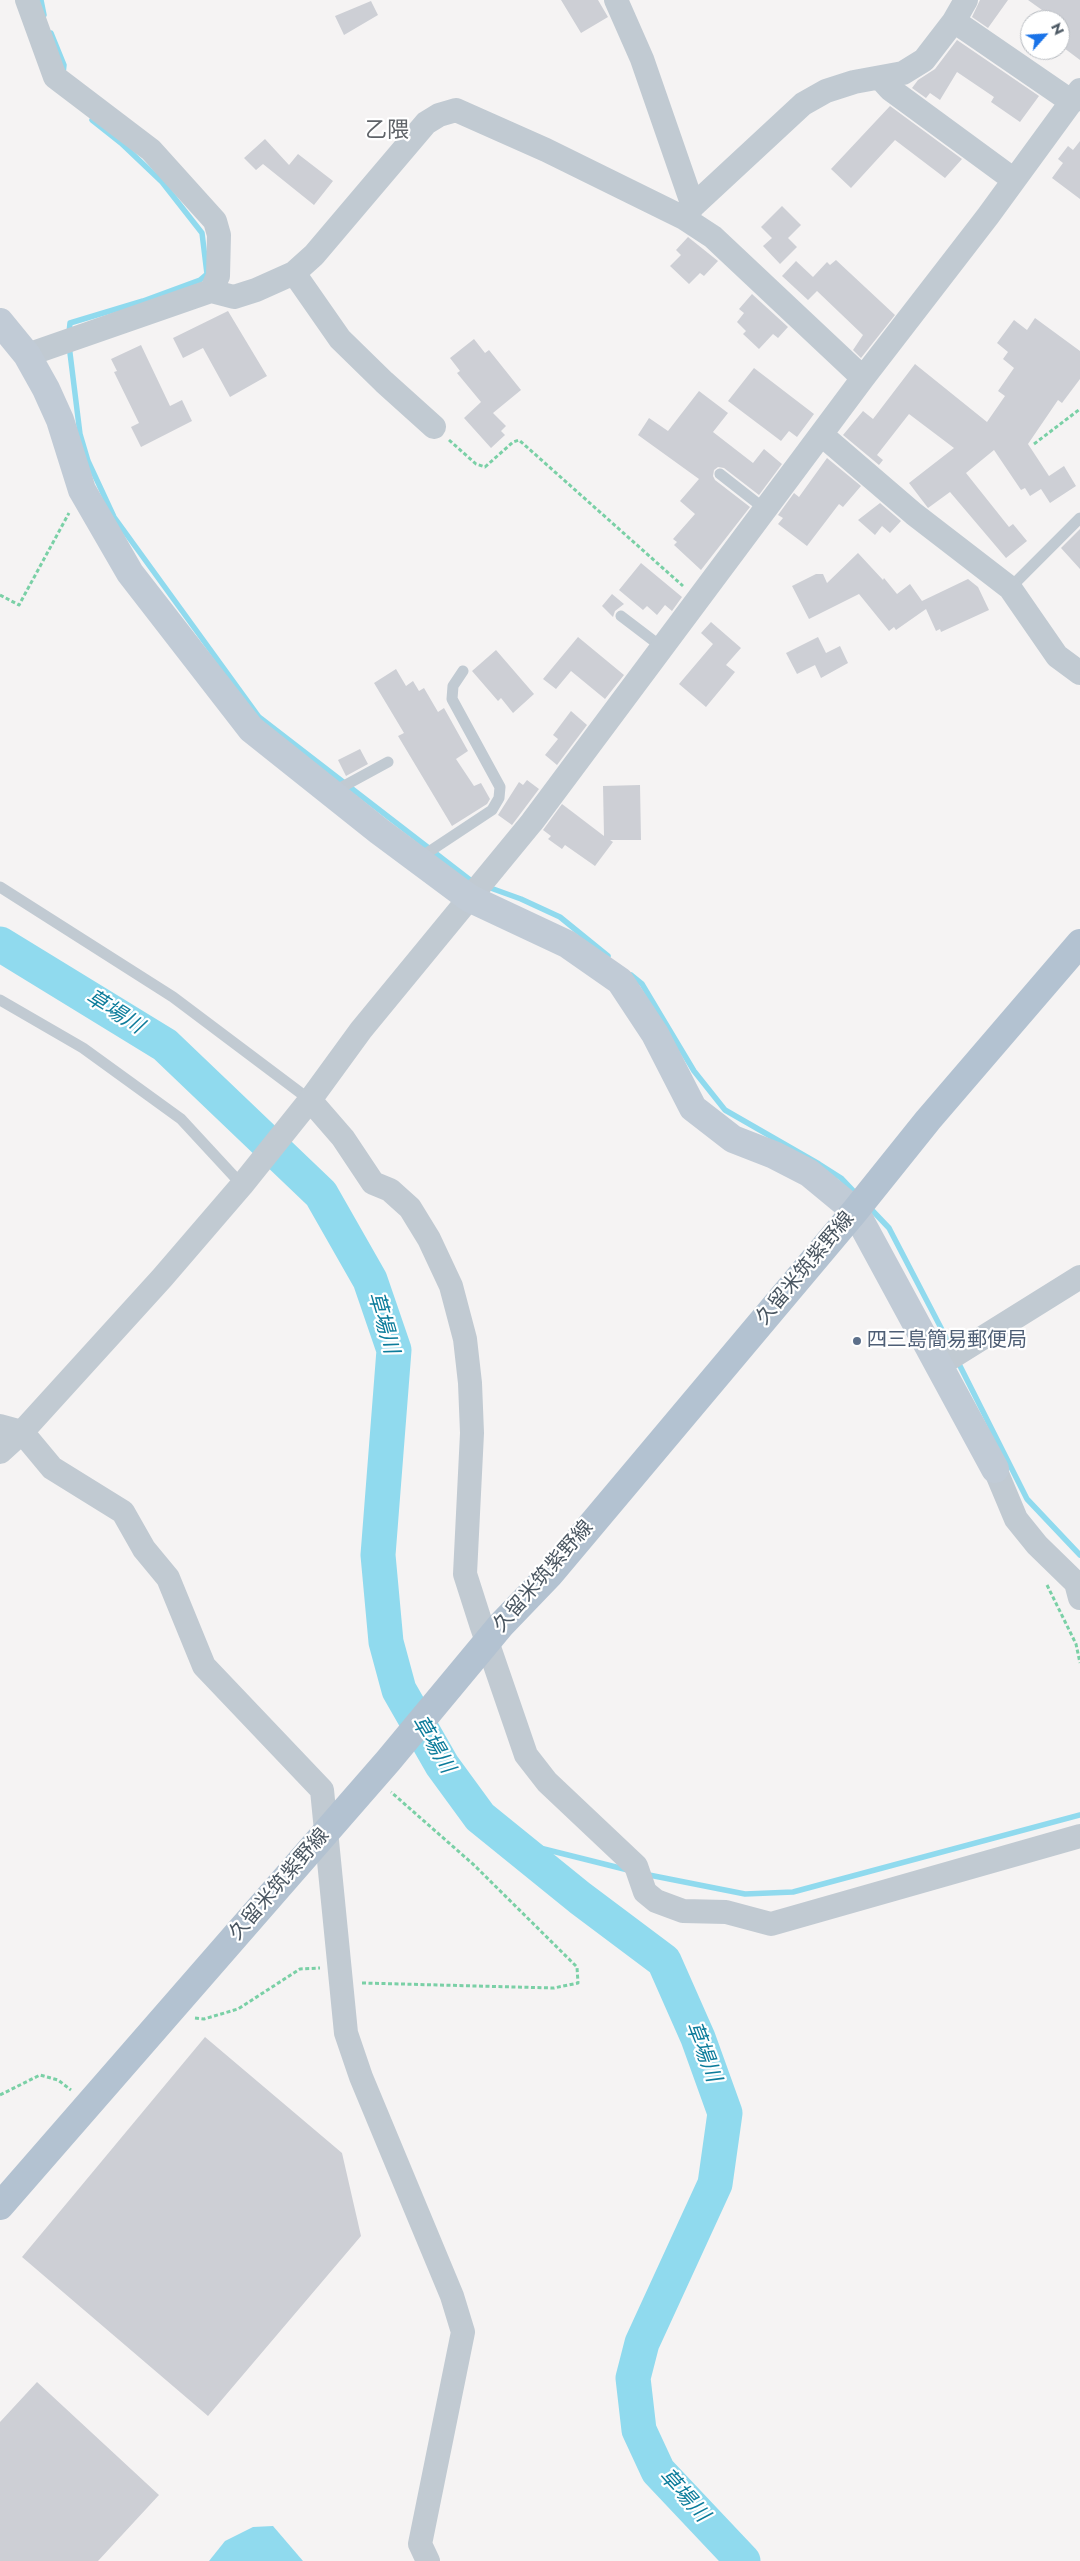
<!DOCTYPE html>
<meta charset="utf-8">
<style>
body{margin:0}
#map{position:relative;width:1080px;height:2561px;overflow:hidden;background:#f5f3f3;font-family:Jost,sans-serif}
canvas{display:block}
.north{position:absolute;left:1020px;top:10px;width:50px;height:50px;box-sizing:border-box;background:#fff;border:1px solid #b7bbc0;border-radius:50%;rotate:64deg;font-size:14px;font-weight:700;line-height:20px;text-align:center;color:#4a5661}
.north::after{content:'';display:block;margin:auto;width:18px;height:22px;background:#1a73e8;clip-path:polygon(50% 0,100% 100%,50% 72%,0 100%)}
</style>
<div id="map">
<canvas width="1080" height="2561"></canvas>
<div class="north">N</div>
</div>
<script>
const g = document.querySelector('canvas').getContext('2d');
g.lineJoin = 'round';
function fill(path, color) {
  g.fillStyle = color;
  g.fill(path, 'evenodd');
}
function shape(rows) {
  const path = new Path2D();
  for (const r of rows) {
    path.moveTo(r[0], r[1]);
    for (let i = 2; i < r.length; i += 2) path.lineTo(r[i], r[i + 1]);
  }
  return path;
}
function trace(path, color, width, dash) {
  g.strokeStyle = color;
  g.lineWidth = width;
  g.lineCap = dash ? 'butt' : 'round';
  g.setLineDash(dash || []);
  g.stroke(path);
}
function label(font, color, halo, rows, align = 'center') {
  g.font = font + ' Jost,"Noto Sans JP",sans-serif';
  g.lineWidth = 4.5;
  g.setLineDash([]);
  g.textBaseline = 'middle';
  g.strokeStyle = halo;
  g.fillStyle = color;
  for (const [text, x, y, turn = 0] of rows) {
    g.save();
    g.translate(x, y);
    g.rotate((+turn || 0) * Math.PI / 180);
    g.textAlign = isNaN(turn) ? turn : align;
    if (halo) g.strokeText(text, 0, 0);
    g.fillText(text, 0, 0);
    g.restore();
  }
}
const water = shape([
 [273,2526,303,2561,209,2561,225,2541,253,2527]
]);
const stream = shape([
 [41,0,44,15],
 [51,33,64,65,63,74],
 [69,333,70,323,143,301,200,280,207,274,202,233,162,182,121,143,92,120],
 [69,345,80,434,88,461,114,517,259,717,474,883],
 [485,886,521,899,560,917,608,956],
 [631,975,642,984,694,1071,725,1110,819,1164,841,1178,859,1197],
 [869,1207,889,1228,953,1351],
 [957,1360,1027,1499,1080,1555],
 [512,1841,628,1870],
 [644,1874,745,1894,793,1892,1080,1815]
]);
const river = shape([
 [0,944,165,1045,321,1194,370,1280,394,1350,378,1555,386,1642,399,1690,442,1765,480,1817,580,1898,664,1961,698,2038,725,2113,715,2184,642,2343,633,2378,639,2430,658,2471,743,2561]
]);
const building = shape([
 [561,0,598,0,608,17,581,33],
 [980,0,1008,0,988,28,972,17],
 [1028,0,1080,0,1080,60,1060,45,1060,20,1056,20],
 [371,1,378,15,344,35,335,16],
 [957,40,1039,96,1020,122,991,102,994,97,957,72,940,100,930,93,926,98,912,88,918,80,935,69],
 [890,106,962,159,945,178,895,140,851,188,831,169],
 [265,139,289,165,298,154,333,181,314,205,263,164,256,170,244,158],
 [1080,141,1080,199,1052,178,1063,163,1058,159,1068,146,1073,150],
 [782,206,801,225,788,238,797,247,780,264,763,246,772,238,761,227],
 [688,237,718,261,704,276,700,273,689,284,670,266,681,255,676,250],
 [836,260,895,315,861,358,853,350,863,335,817,291,808,300,782,276,796,261,813,277,827,262,830,265],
 [752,294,788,327,778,338,773,334,759,349,743,334,746,331,737,322,744,313,739,309],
 [228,311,267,376,230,397,203,348,183,358,173,338],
 [1035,318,1080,351,1080,379,1062,403,1058,400,1028,444,1049,476,1064,466,1076,486,1050,503,1041,489,1030,496,1025,488,1021,490,994,450,966,473,1009,527,1013,524,1027,541,1006,558,950,492,928,508,909,483,954,448,909,414,877,455,883,460,879,465,843,435,863,411,873,419,915,364,987,422,1005,396,998,391,1014,368,1003,359,1008,352,997,343,1014,320,1027,330],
 [474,339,485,353,489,350,521,390,493,413,506,426,501,431,505,435,491,448,464,418,481,402,457,373,460,371,450,358],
 [141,345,170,406,182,400,192,421,141,447,131,427,139,423,114,372,117,371,111,359],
 [754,368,814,414,797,437,789,431,781,441,728,401],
 [699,391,728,413,713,432,753,463,764,449,782,464,759,495,724,468,718,467,714,470,713,476,715,480,750,507,701,570,674,545,677,542,673,539,695,514,680,501,699,479,638,435,649,418,668,431],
 [827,458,861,486,843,507,839,504,807,546,778,524,783,518,778,515,794,493,799,497],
 [880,503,901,521,890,533,882,526,875,535,858,520],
 [1080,529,1080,569,1061,548],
 [858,553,883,580,884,578,897,594,910,584,922,601,968,579,978,587,989,610,941,632,940,629,936,631,926,609,896,630,894,627,889,631,859,594,809,619,792,586,816,574,823,574,827,583],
 [641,563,682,597,672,611,665,605,657,615,647,606,643,610,619,590],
 [612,594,624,604,615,611,613,617,602,606],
 [711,622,741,648,726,665,735,672,706,707,679,684,713,644,701,633],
 [578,637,624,675,605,699,571,671,556,689,543,679],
 [818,637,826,653,840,646,848,663,821,678,815,665,797,674,786,653],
 [496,650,534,694,513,713,501,698,498,701,472,671],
 [396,669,406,686,413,681,419,691,424,688,438,712,444,708,468,751,456,759,474,786,481,783,490,799,487,804,452,826,398,736,404,733,374,683],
 [571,711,587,725,557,765,545,755,558,739,553,735],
 [360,749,368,764,346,776,338,760],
 [527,780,539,789,512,825,498,815,519,782,523,785],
 [640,785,641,840,610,840,613,842,595,866,565,845,562,849,548,839,551,836,543,830,562,804,604,836,603,786],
 [205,2037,342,2153,361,2236,208,2416,22,2257],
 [37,2382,159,2495,98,2561,0,2561,0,2422]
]);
const path = shape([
 [449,440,476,464,485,467,513,442,519,440,683,586],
 [1034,444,1080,409],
 [0,595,19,605,69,513],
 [1047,1585,1076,1644,1080,1663],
 [362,1983,554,1988,578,1983,577,1967,474,1865,391,1792],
 [195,2018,204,2019,238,2009,300,1969,320,1968],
 [0,2095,40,2075,58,2080,71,2090]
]);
const lane = shape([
 [720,474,766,510],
 [1010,588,1080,518],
 [621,616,663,648],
 [331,793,388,762],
 [418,859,492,810,499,798,500,787,452,699,453,686,463,671],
 [0,887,173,997,310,1100],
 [0,1000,83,1048,181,1119,242,1185]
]);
const street = shape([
 [27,0,55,77,151,150,215,221,219,235,218,276,211,291],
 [616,0,642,59,693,206],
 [954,21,1072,102],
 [880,78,890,89,1014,180],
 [684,218,693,206,803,104,826,91,854,82,903,73,924,60,954,21,966,0],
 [294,273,340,339,384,382,434,427],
 [27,355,211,291,234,297,256,290,294,273,314,255,426,123,439,115,456,110,546,150,684,218,713,237,863,378],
 [822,435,914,514,1010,588,1057,656,1080,673],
 [310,1100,343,1138,373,1183,390,1190,410,1208,429,1239,451,1286,465,1339,470,1383,472,1433,465,1574,481,1624,526,1755,547,1782,636,1866,645,1892,656,1901,683,1911,726,1912,771,1924,1080,1836],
 [939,1365,1080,1277],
 [0,1426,22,1432,52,1468,123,1512,144,1549,168,1578,204,1666,322,1790,346,2033,361,2077,452,2296,463,2332,420,2544,428,2561],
 [0,1452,22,1432,162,1278,242,1185,310,1100,361,1030,532,822,863,378,988,216,1080,90],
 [995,1469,1016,1519,1037,1545,1076,1583,1080,1598]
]);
const secondary = shape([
 [0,322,27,355,46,389,60,420,82,490,130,573,251,729,379,831,469,898,567,944,620,981,655,1034,693,1108,733,1139,774,1155,809,1173,855,1211,995,1469]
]);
const primary = shape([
 [0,2206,388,1761,501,1625,550,1574,855,1211,928,1120,1080,943]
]);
const markers = [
 [857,1341,5,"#5c6f8a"]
];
const streetNames = [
 ["久留米筑紫野線",806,1269,-50],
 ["久留米筑紫野線",544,1577,-49],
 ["久留米筑紫野線",280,1885,-49]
];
const serviceNames = [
 ["四三島簡易郵便局",867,1341]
];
const waterNames = [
 ["草場川",114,1013,32],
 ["草場川",382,1323,74],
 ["草場川",432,1745,59],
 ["草場川",702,2052,69],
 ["草場川",683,2496,48]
];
const quarterNames = [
 ["乙隈",387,132]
];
fill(water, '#90daee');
trace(stream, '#90daee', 5.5);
trace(river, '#90daee', 35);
fill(building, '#cdcfd5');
trace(path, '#7ad0a6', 3, [4, 2.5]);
trace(lane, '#c1cad2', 11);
trace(street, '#c1cad2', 24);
trace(secondary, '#c1cbd6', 28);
trace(primary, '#b3c2d1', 28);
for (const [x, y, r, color] of markers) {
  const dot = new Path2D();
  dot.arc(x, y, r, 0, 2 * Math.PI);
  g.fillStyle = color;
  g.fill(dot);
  trace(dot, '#fff', 2);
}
label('20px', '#4a5661', '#fff', streetNames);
label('20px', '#4e5e75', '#fff', serviceNames, 'left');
label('italic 21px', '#0c7c9b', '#fff', waterNames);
label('22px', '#5f6368', '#fff', quarterNames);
</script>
